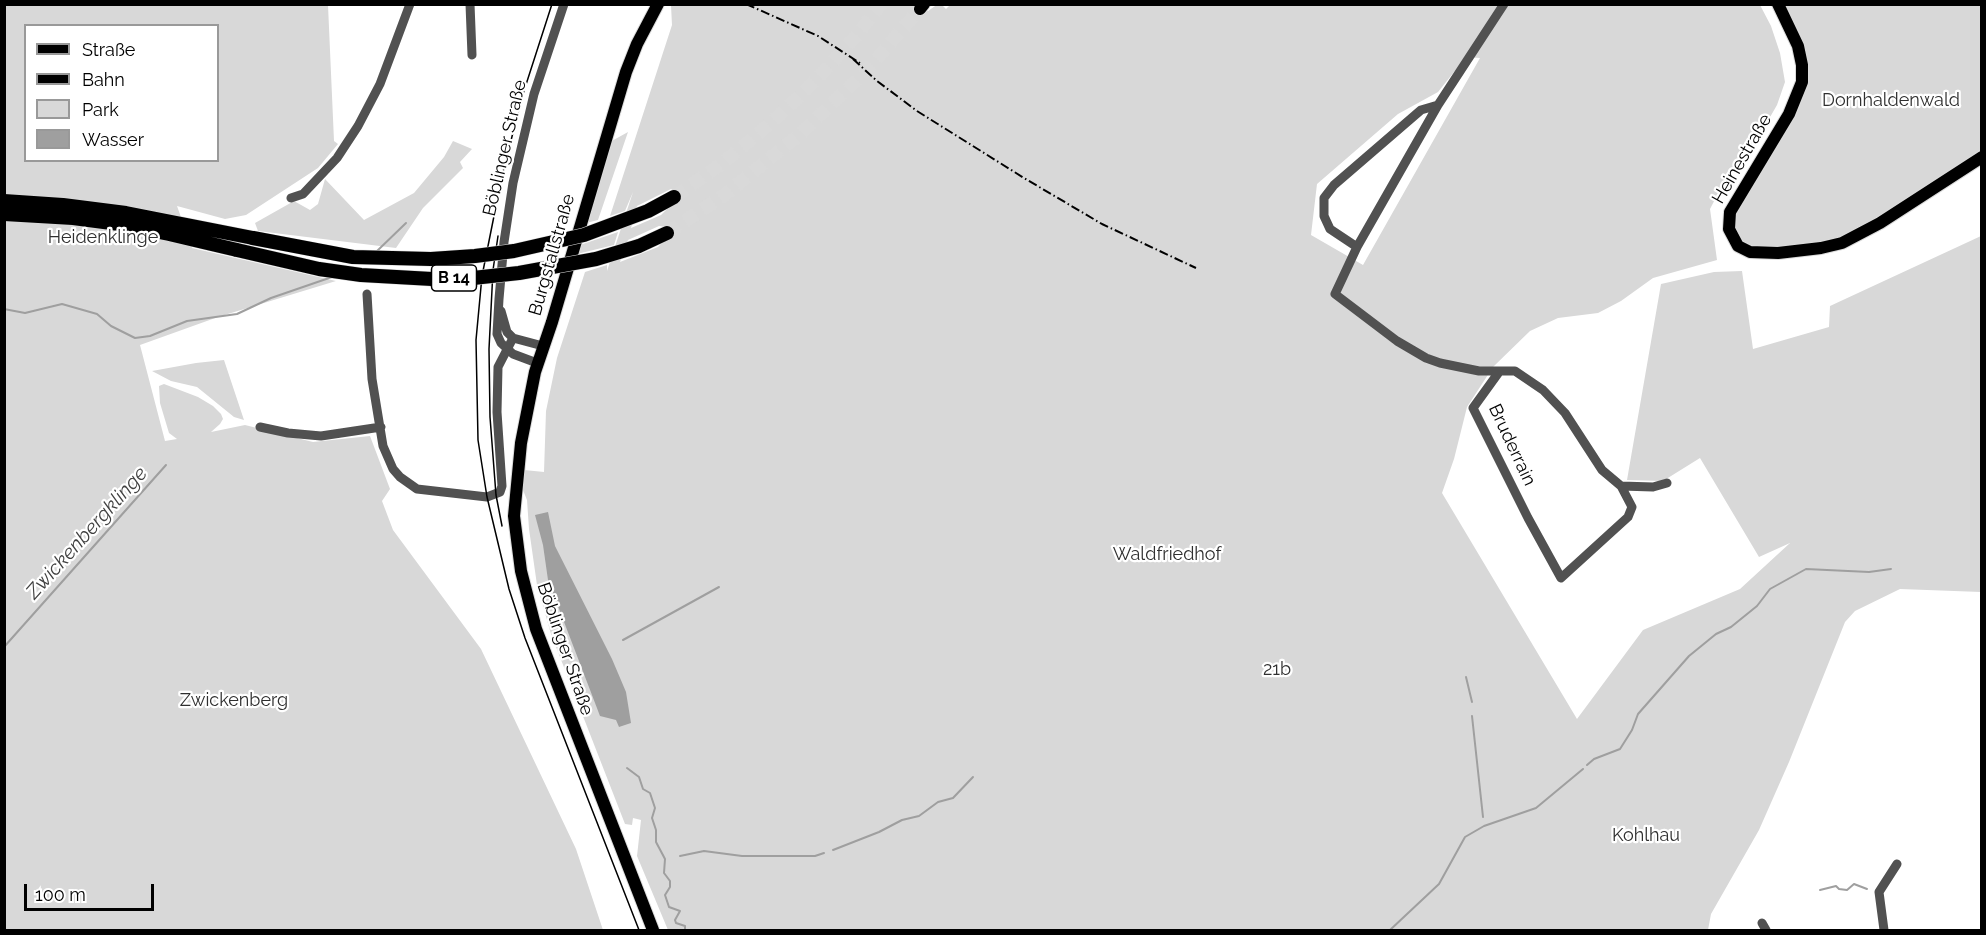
<!DOCTYPE html>
<meta charset="utf-8">
<style>
body{margin:0}
#map{position:relative;width:1986px;height:935px;overflow:hidden;background:#fff;font-family:Raleway,sans-serif}
canvas{display:block}
.frame{position:absolute;inset:0;border:6px solid #000;pointer-events:none}
.legend{position:absolute;left:24px;top:24px;width:195px;height:138px;box-sizing:border-box;background:#fff;border:2px solid #999;margin:0;padding:8px 10px;list-style:none;font-size:18px;color:#000}
.legend li{display:flex;align-items:center;gap:12px;height:30px}
.legend b{width:30px;border:2px solid #999}
.scale{position:absolute;left:24px;top:884px;width:130px;height:27px;box-sizing:border-box;border:3px solid #000;border-top:0;padding-left:8px;font-size:18px;line-height:21px;white-space:nowrap;color:#000;-webkit-text-stroke:4px #fff;paint-order:stroke}
</style>
<div id="map">
<canvas width="1986" height="935"></canvas>
<div class="frame"></div>
<ul class="legend">
<li><b style="height:8px;background:#000"></b>Straße</li>
<li><b style="height:8px;background:#000"></b>Bahn</li>
<li><b style="height:16px;background:#d8d8d8"></b>Park</li>
<li><b style="height:16px;background:#9f9f9f"></b>Wasser</li>
</ul>
<div class="scale">100 m</div>
</div>
<script>
const g = document.querySelector('canvas').getContext('2d');
g.lineJoin = 'round';
function fill(path, color) {
  g.fillStyle = color;
  g.fill(path, 'evenodd');
}
function shape(rows) {
  const path = new Path2D();
  for (const r of rows) {
    path.moveTo(r[0], r[1]);
    for (let i = 2; i < r.length; i += 2) path.lineTo(r[i], r[i + 1]);
  }
  return path;
}
function trace(path, color, width, dash) {
  g.strokeStyle = color;
  g.lineWidth = width;
  g.lineCap = dash ? 'butt' : 'round';
  g.setLineDash(dash || []);
  g.stroke(path);
}
function label(font, color, halo, rows, align = 'center') {
  g.font = font + ' Raleway,sans-serif';
  g.lineWidth = 4.5;
  g.setLineDash([]);
  g.textBaseline = 'middle';
  g.strokeStyle = halo;
  g.fillStyle = color;
  for (const [text, x, y, turn = 0] of rows) {
    g.save();
    g.translate(x, y);
    g.rotate((+turn || 0) * Math.PI / 180);
    g.textAlign = isNaN(turn) ? turn : align;
    if (halo) g.strokeText(text, 0, 0);
    g.fillText(text, 0, 0);
    g.restore();
  }
}
const green = shape([
 [914,4,921,11,928,11,938,4,942,5,946,9,950,5,955,4,1760,5,1771,26,1780,53,1785,82,1777,105,1758,138,1724,182,1710,209,1717,260,1653,278,1621,301,1598,313,1558,318,1530,331,1493,367,1467,407,1454,459,1442,493,1577,719,1643,630,1740,589,1790,543,1759,557,1700,458,1663,481,1627,480,1661,284,1714,272,1742,271,1753,349,1829,327,1830,306,1981,236,1981,592,1900,589,1855,611,1845,622,1789,762,1759,830,1711,914,1708,930,668,930,637,856,641,820,633,818,632,825,625,824,551,634,537,585,529,529,527,500,523,490,524,470,544,472,546,411,557,358,585,272,607,265,607,271,633,192,625,211,610,216,672,25,671,5],
 [1466,57,1480,58,1363,265,1311,235,1317,184,1398,114,1438,92],
 [671,189,674,191,672,204,661,215,631,228,637,206],
 [659,226,666,227,667,237,658,247,620,262,628,240],
 [5,5,328,5,334,141,338,144,318,168,246,215,225,219,177,206,192,248,336,281,218,317,140,345,165,441,177,439,169,433,160,403,159,386,164,384,198,397,213,406,221,414,223,419,220,424,211,432,245,425,313,442,370,436,390,489,382,501,393,530,481,649,576,849,603,930,5,930],
 [26,26,218,26,218,160,26,160],
 [1777,5,1981,5,1981,152,1880,223,1801,252,1738,246,1728,223,1789,114,1803,75],
 [628,132,598,220,586,223,610,142],
 [453,141,472,149,460,162,463,168,423,208,396,248,258,231,255,223,294,201,310,210,318,204,325,179,364,220,414,193,444,157],
 [618,232,614,245,577,254,580,245],
 [224,360,244,420,234,417,197,387,171,381,152,371,196,363]
]);
const water = shape([
 [548,512,555,546,612,659,626,692,631,723,619,727,616,720,600,716,548,580,543,545,535,515]
]);
const stream = shape([
 [376,252,406,223],
 [4,309,25,313,62,304,97,314,111,326,135,338,150,336,187,321,237,314,271,298,332,277],
 [623,640,719,587],
 [4,647,166,465],
 [1466,677,1472,702],
 [1472,716,1483,817],
 [1587,765,1594,759,1620,749,1632,730,1638,714,1689,656,1716,634,1731,627,1757,606,1770,589,1806,569,1869,572,1891,569],
 [627,768,639,777,643,789,650,793,655,808,652,818,656,830,656,842,665,859,664,873,670,881,670,887,665,895,669,907,680,911,675,920,676,923,685,926,685,930],
 [833,850,879,832,902,820,919,816,938,802,953,798,973,777],
 [680,856,704,851,742,856,815,856,824,853],
 [1820,890,1836,886,1839,889,1847,890,1854,884,1867,889],
 [1390,930,1439,884,1465,837,1484,826,1536,808,1583,769]
]);
const highwayTunnel = shape([
 [674,197,724,162,771,123,815,81,856,36,881,4],
 [667,233,723,196,799,135,865,72,920,9]
]);
const minor = shape([
 [470,4,472,55],
 [291,198,303,194,337,158,358,126,380,84,410,4],
 [1357,247,1330,229,1324,216,1324,198,1334,185,1421,110,1438,105],
 [367,294,372,379,383,446,393,469,400,477,417,489,487,497,500,492,502,486,497,412,498,367,513,338],
 [501,311,507,332,513,338,543,346],
 [537,363,513,354,501,343,497,334,499,299,504,242,513,183,534,94,564,4],
 [1499,372,1473,408,1528,518,1561,578,1628,517,1632,507,1621,486,1602,470,1565,413,1543,390,1515,371,1479,371,1440,363,1426,358,1397,341,1335,294,1357,247,1438,105,1504,4],
 [260,427,288,433,321,436,381,427],
 [1621,486,1653,487,1667,483],
 [1762,923,1766,930],
 [1884,930,1879,892,1897,864]
]);
const major = shape([
 [1778,4,1798,46,1802,65,1802,82,1789,114,1730,212,1729,229,1738,246,1750,252,1778,253,1821,248,1842,243,1880,223,1982,157],
 [920,9,924,4],
 [653,930,536,629,521,571,514,516,521,443,535,372,552,322,626,72,637,44,658,4]
]);
const highway = shape([
 [4,201,63,205,126,213,253,238],
 [4,214,73,218,119,224,169,234,237,250]
]);
const tram = shape([
 [552,4,522,97,502,176,482,276,476,340,478,440,487,497,509,589,525,638,639,930],
 [498,236,493,270,489,349,490,417,496,495,502,526]
]);
const rail = shape([
 [746,4,818,36,860,63],
 [853,59,877,81,917,111,1024,178,1102,224,1196,268]
]);
const highwayBridge = shape([
 [253,238,353,257,431,259,475,256,514,251,584,235,648,211,674,197],
 [237,250,319,269,361,275,432,279,473,278,519,273,596,259,639,246,667,233]
]);
const shields = [
 [454,278,45]
];
const shieldNames = [
 ["B 14",454,278]
];
const parkNames = [
 ["Dornhaldenwald",1891,101],
 ["Heidenklinge",103,238],
 ["Waldfriedhof",1167,555],
 ["21b",1277,670],
 ["Zwickenberg",234,701],
 ["Kohlhau",1646,836]
];
const streetNames = [
 ["Böblinger Straße",505,148,-77],
 ["Heinestraße",1742,159,-60],
 ["Burgstallstraße",552,255,-74],
 ["Bruderrain",1512,445,65],
 ["Böblinger Straße",565,649,71]
];
const waterNames = [
 ["Zwickenbergklinge",87,533,-48]
];
fill(green, '#d8d8d8');
fill(water, '#9f9f9f');
trace(stream, '#9f9f9f', 2);
trace(highwayTunnel, '#d9d9d9', 14, [14, 7]);
trace(major, '#dbdbdb', 14);
trace(highway, '#dbdbdb', 15);
trace(minor, '#515151', 9);
trace(major, '#000', 12);
trace(highway, '#000', 14);
trace(tram, '#000', 1.5);
trace(rail, '#000', 2, [9, 3, 1.5, 3]);
trace(highwayBridge, '#dbdbdb', 15, []);
trace(highwayBridge, '#000', 14);
for (const [x, y, w] of shields) {
  const box = new Path2D();
  box.roundRect(x - w / 2, y - 13, w, 26, 4.5);
  g.fillStyle = '#fff';
  g.fill(box);
  trace(box, '#000', 1.5);
}
label('bold 16px', '#000', null, shieldNames);
label('18px', '#2f2f2f', '#fff', parkNames);
label('18px', '#000', '#fff', streetNames);
label('italic 20px', '#404040', '#fff', waterNames);
</script>
